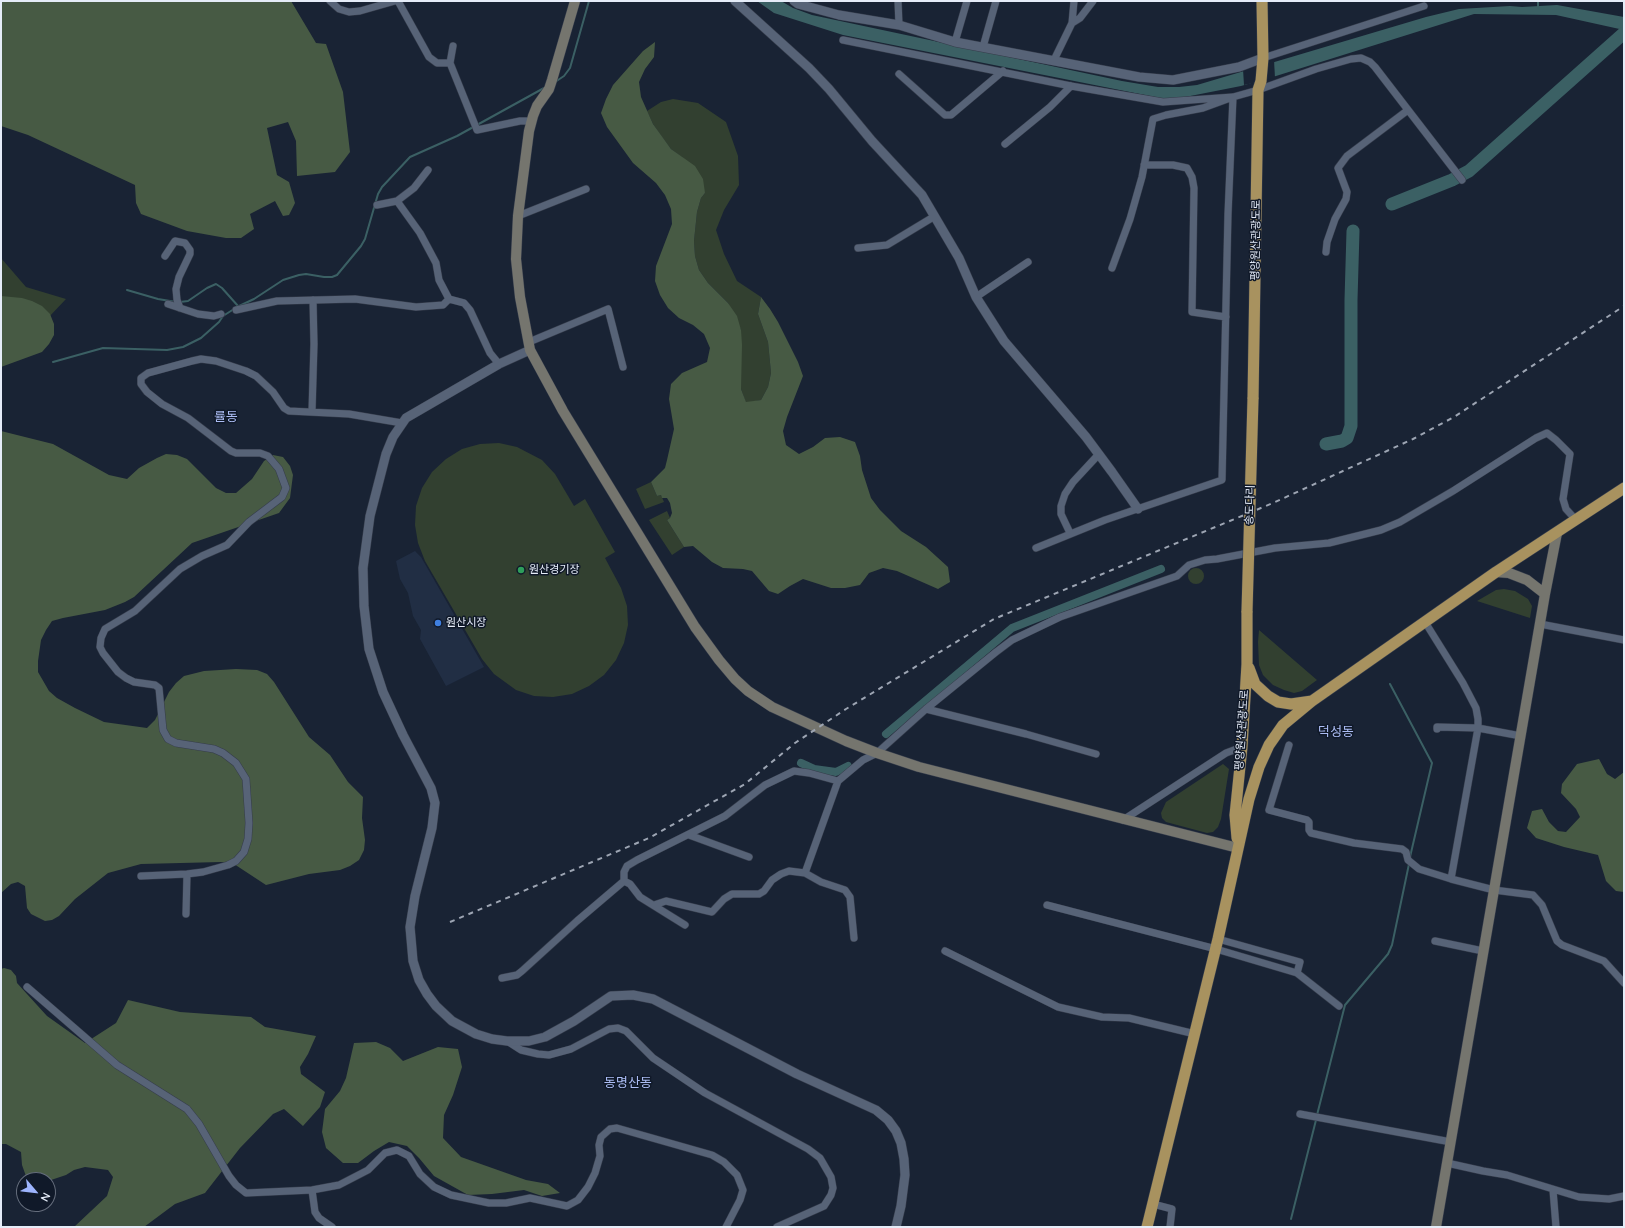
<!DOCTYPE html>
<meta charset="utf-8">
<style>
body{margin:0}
#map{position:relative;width:1625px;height:1228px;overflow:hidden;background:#192334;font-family:Quicksand,sans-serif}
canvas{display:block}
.frame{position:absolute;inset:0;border:2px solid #e5ecf8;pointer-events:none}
.north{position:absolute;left:16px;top:1172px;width:40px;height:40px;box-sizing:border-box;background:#101929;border:1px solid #656d7c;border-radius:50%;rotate:118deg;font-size:11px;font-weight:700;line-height:16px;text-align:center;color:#e5ecf8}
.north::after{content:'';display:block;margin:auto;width:14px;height:18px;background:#9db4fd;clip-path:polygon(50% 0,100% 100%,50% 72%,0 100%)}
</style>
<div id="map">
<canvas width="1625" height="1228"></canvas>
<div class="frame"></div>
<div class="north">N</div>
</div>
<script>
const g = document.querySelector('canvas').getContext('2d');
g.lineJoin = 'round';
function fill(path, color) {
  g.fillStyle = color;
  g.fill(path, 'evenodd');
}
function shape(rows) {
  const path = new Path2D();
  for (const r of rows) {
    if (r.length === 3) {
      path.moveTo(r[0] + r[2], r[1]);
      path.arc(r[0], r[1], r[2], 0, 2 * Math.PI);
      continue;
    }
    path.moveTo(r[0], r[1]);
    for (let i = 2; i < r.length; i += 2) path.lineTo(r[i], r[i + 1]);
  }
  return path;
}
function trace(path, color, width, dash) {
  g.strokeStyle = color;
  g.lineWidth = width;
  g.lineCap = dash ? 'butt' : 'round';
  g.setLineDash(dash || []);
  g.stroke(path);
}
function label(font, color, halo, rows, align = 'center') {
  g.font = font + ' Quicksand,"Noto Sans KR",sans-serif';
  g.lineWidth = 3;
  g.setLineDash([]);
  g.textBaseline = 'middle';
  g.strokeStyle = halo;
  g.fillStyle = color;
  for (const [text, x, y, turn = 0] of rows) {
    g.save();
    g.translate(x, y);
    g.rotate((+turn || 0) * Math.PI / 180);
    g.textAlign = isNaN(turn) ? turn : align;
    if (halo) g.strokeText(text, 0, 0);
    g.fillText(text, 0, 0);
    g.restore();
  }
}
const built = shape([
 [415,551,421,557,484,667,446,686,420,639,421,630,413,616,408,593,400,579,396,561]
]);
const green = shape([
 [673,99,698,103,726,122,738,156,739,185,724,210,716,230,724,254,737,281,761,297,758,314,768,342,771,373,768,387,761,400,746,403,741,389,741,330,728,303,708,283,699,270,695,256,694,241,697,212,701,198,705,193,683,158,671,149,662,137,653,124,647,111,661,102],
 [1,258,26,287,66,299,31,336,1,332],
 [499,443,517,447,542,460,555,474,574,506,585,499,615,552,605,558,621,588,627,606,628,625,624,643,616,660,604,675,589,686,572,694,553,697,534,696,516,690,494,674,482,659,425,561,418,543,415,525,416,506,422,488,432,472,446,459,462,449,480,444],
 [651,482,657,496,661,495,664,502,645,509,636,489],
 [667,511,670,518,667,520,684,547,672,555,649,520],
 [1196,576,8],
 [1504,589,1515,591,1528,599,1532,606,1530,618,1477,601,1496,590],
 [1259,630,1317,680,1302,691,1294,693,1284,690,1273,685,1263,675,1259,665,1258,642],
 [1223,764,1229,769,1221,819,1218,827,1213,832,1207,833,1166,822,1162,818,1161,813,1166,802]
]);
const forest = shape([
 [1,1,291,1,316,43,326,44,343,92,350,152,335,172,297,176,296,141,288,122,267,128,277,175,289,182,295,203,289,215,283,216,275,201,250,214,254,229,241,238,226,238,187,231,141,214,136,203,135,185,28,135,1,126],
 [655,42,654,57,645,69,639,82,641,97,653,124,671,149,695,166,703,179,705,193,701,198,697,212,694,241,695,256,699,270,708,283,728,303,737,316,741,330,742,345,741,389,746,402,761,400,768,387,771,373,768,342,758,314,761,297,770,309,778,322,798,362,803,376,787,417,783,431,786,445,799,454,813,447,825,438,840,437,855,442,860,456,862,470,871,498,880,510,901,531,926,547,948,567,950,582,938,589,897,571,883,568,869,573,860,585,845,588,831,588,803,579,790,586,778,594,769,591,752,571,743,569,723,568,712,562,693,546,684,547,667,520,670,518,672,513,670,503,667,498,662,498,661,495,657,496,651,482,665,468,667,460,674,429,669,399,671,384,682,373,707,362,710,348,704,334,693,325,679,318,668,308,660,295,655,281,656,266,672,224,671,209,665,195,656,183,633,163,607,127,601,113,606,99,613,85,643,51],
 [1,296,22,298,32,301,42,306,50,314,54,324,54,335,49,344,42,352,1,367],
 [1,431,53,444,109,475,127,479,139,468,157,458,166,454,177,455,187,459,216,488,226,493,236,493,252,479,264,461,273,455,283,457,290,466,293,475,290,498,279,513,192,543,134,597,125,602,105,610,63,618,52,621,46,630,41,640,38,661,38,672,49,691,57,698,75,708,104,722,147,728,155,720,169,692,176,683,184,676,204,671,236,669,257,670,267,674,274,682,309,737,330,755,348,782,363,797,362,818,365,840,364,850,359,860,350,866,340,870,309,874,266,885,234,864,221,862,141,864,108,873,75,899,59,916,52,920,45,921,31,914,27,908,25,886,18,882,11,884,1,893],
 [1599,759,1607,774,1615,779,1624,772,1624,892,1616,891,1606,881,1598,855,1564,847,1536,838,1527,828,1532,811,1542,809,1549,822,1558,831,1566,832,1580,817,1576,809,1561,793,1562,784,1577,764],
 [4,968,11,970,16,976,17,983,47,1016,85,1043,116,1023,128,1000,180,1012,251,1017,265,1027,316,1036,308,1054,300,1067,301,1074,325,1092,320,1107,303,1126,284,1109,273,1114,240,1148,205,1193,175,1204,144,1227,74,1227,107,1196,113,1177,108,1170,85,1167,74,1170,66,1175,48,1181,27,1179,22,1165,21,1152,6,1144,1,1144,1,969],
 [376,1042,390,1048,403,1061,438,1047,458,1049,462,1067,453,1095,444,1115,443,1138,461,1157,526,1180,548,1184,560,1193,542,1196,524,1190,492,1194,468,1195,434,1176,419,1158,407,1146,389,1142,374,1151,358,1163,343,1163,326,1148,322,1132,325,1109,340,1091,346,1078,354,1043]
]);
const water = shape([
 [757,1,781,1,793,8,812,15,1122,81,1158,87,1179,87,1197,85,1426,17,1459,9,1510,6,1522,7,1557,5,1624,17,1624,30,1556,15,1474,14,1276,76,1241,86,1170,100,843,35,774,13]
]);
const pier = shape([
 [1274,60,1275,78,1244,85,1243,69]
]);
const stream = shape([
 [1538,1,1538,8],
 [555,82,564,76,570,68,589,1],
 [127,290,158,299,176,302],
 [180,302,188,301,207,288,216,284,222,288,238,306],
 [237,307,254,299,283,280,299,275,306,274,324,277,332,277,337,275,361,246,365,239,378,194,382,187,410,157,457,136,544,88],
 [53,362,103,348,167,350,183,347,201,338,219,322,223,316,234,309],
 [1390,684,1432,763,1410,857],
 [1317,1115,1345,1005,1388,954,1392,945,1409,864],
 [1291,1219,1316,1120]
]);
const canal = shape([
 [886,734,1012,628,1161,569],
 [801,763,814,769,836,772,848,766]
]);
const river = shape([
 [1392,204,1452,180,1469,171,1624,33],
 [1326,444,1342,441,1347,438,1351,426,1351,300,1353,231]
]);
const minor = shape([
 [330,1,339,9,349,12,360,11,395,1],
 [398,1,429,57,437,63,450,63],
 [898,1,899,25],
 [1072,23,1080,18,1093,1],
 [843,40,1071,86,1163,102,1233,97,1258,90,1316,69,1351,59,1361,58,1370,62,1375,67,1462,180],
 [955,42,967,1],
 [453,46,450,63,477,130,520,121,532,121],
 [983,47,996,1],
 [1263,58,1424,6],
 [1054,60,1072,23,1074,1],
 [899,74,945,115,951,115,1003,71],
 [1005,144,1050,107,1071,86],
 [1144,165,1173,165,1187,168,1192,177,1194,188,1192,312,1226,317],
 [397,201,420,233,436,263,439,280,449,299,464,303,470,310,490,353,499,364],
 [377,205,397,201,414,188,428,170],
 [518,216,586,189],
 [858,248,887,245,935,216],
 [1326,252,1327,242,1335,219,1346,199,1347,192,1338,168,1347,156,1408,110],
 [165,256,175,241,185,243,190,250,190,254,179,277,176,289,177,300,180,308],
 [976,297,1028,262],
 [168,304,198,314,214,316,221,314],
 [236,310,277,301,355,299,416,307,443,305,449,299],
 [529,342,608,309,623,367],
 [312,411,314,344,313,300],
 [1070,533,1061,514,1061,506,1065,494,1073,482,1099,454],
 [1036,548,1105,520,1222,480,1228,214,1233,97,1203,108,1166,115,1153,119,1142,177,1130,219,1112,268],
 [1425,622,1463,683,1476,708,1478,719,1478,728,1451,879],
 [1540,624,1624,640],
 [926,709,1026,734,1096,754],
 [1437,729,1437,727,1478,728,1521,736],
 [1289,745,1269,810,1307,820,1309,822,1309,830,1311,833,1354,843,1402,849,1406,852,1408,860,1419,869,1451,879,1494,890,1533,895,1542,905,1557,941,1562,945,1604,961,1624,983],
 [1123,820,1226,753,1242,747],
 [689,835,749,857],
 [805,873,838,781,863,760,877,753,926,709,996,652,1012,640,1060,617,1177,576,1189,565,1205,560,1217,559,1275,548,1329,543,1381,530,1400,522,1453,491,1536,438,1547,433,1556,440,1570,454,1563,499,1566,509,1576,520],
 [141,876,187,874,203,872,228,865,236,861,244,852,248,839,249,823,246,779,236,763,223,753,214,749,176,743,168,739,163,730,159,688,155,685,134,682,126,678,118,672,103,653,100,647,101,638,105,629,135,611,180,569,202,556,227,545,249,522,282,497,286,488,279,469,268,456,260,453,236,453,231,451,188,418,162,404,147,392,141,384,141,378,148,373,192,361,201,359,216,361,246,371,256,376,273,392,284,408,289,411,349,414,402,423],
 [654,905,666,901,712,912,724,899,732,894,759,894,764,891,772,880,781,874,789,871,805,873,821,882,845,890,850,897,854,938],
 [1047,905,1216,949,1297,973,1339,1006],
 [186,914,187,874],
 [685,925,640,897,630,884,624,881,624,872,627,866,637,860,725,816,765,785,794,771,809,773,838,781],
 [1218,939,1300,962,1297,973],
 [1435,941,1483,951],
 [945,951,1058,1007,1102,1017,1129,1018,1195,1034],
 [502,978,517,975,522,971,577,921,624,881],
 [27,987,117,1065,187,1109,199,1124,229,1176,236,1185,246,1193,312,1190,339,1185,368,1170,385,1153,397,1150,409,1156,420,1174,434,1187,451,1195,489,1203,506,1203,530,1198,567,1206,578,1200,588,1187,595,1173,600,1156,599,1145,601,1137,610,1129,617,1128,712,1155,724,1162,737,1175,743,1190,740,1200,726,1227],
 [507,1041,521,1050,538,1054,549,1055,571,1049,609,1029,618,1028,626,1031,653,1058,705,1093,808,1149,820,1158,831,1177,833,1188,831,1195,824,1206,777,1227],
 [1300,1114,1451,1142],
 [1447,1163,1483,1171,1507,1175,1579,1197,1609,1199,1624,1196],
 [312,1190,315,1212,319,1218,332,1227],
 [1553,1190,1556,1227],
 [1153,1204,1172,1209,1170,1227]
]);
const tertiary = shape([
 [735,1,809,68,829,89,872,141,922,195,959,258,976,297,1004,341,1086,437,1112,472,1138,509],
 [794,1,798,4,839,15,899,25,955,42,1139,77,1173,80,1239,67,1263,58],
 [530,350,499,364,406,418,393,437,386,454,370,516,363,568,364,606,369,649,383,692,403,735,431,788,435,803,432,828,415,896,410,927,413,961,419,980,427,994,436,1006,452,1021,476,1034,492,1039,507,1041,529,1041,545,1037,574,1021,611,996,633,995,653,999,797,1074,876,1110,888,1120,896,1131,901,1143,904,1159,905,1175,901,1206,896,1227]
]);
const secondary = shape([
 [575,1,552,80,549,89,537,106,533,116,529,131,518,216,516,259,520,297,530,350,563,411,695,627,719,660,735,679,748,691,772,707,846,741,877,753,919,767,1238,848],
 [1496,572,1509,573,1527,580,1545,594],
 [1436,1227,1545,594,1557,533]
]);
const trunk = shape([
 [1253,399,1258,90,1261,81,1263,58,1262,1],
 [1249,668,1255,684,1268,696,1278,702,1291,704,1312,701],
 [1237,838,1235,815,1242,747,1247,664,1247,611],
 [1147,1227,1218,939,1249,799,1259,767,1269,745,1283,725,1312,701,1496,572,1624,488]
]);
const rail = shape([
 [450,922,649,838,745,784,795,743,846,709,994,619,1273,503,1413,439,1454,417,1624,306]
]);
const trunkBridge = shape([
 [1247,611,1253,399]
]);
const markers = [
 [521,570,4,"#2e9e5b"],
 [438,623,4,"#3f7fe0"]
];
const streetNames = [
 ["평양원산관광도로",1256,240,-89],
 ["송도다리",1250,505,-88],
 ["평양원산관광도로",1242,730,-86]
];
const poiNames = [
 ["원산경기장",529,570],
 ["원산시장",446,623]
];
const quarterNames = [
 ["률동",226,417],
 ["덕성동",1336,732],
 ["동명산동",628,1083]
];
fill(built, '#212e44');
fill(green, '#324030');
fill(forest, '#475a44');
fill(water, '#3b6064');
fill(pier, '#192334');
trace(stream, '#3b6064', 2);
trace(canal, '#3b6064', 8);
trace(river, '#3b6064', 13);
trace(minor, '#363d4c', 8);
trace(tertiary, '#363d4c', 10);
trace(secondary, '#363d4c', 11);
trace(trunk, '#363d4c', 12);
trace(minor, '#576377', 7);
trace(tertiary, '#576377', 9);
trace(secondary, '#75756e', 10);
trace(trunk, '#a8925f', 11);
trace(rail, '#9da5b3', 2, [5, 5]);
trace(trunkBridge, '#363d4c', 12, []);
trace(trunkBridge, '#a8925f', 11);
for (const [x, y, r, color] of markers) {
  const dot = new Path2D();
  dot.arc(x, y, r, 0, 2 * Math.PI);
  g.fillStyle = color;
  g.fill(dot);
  trace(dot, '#101929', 1.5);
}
label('11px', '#e5ecf8', '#101929', streetNames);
label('11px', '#e5ecf8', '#101929', poiNames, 'left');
label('13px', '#acbdf4', '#101929', quarterNames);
</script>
